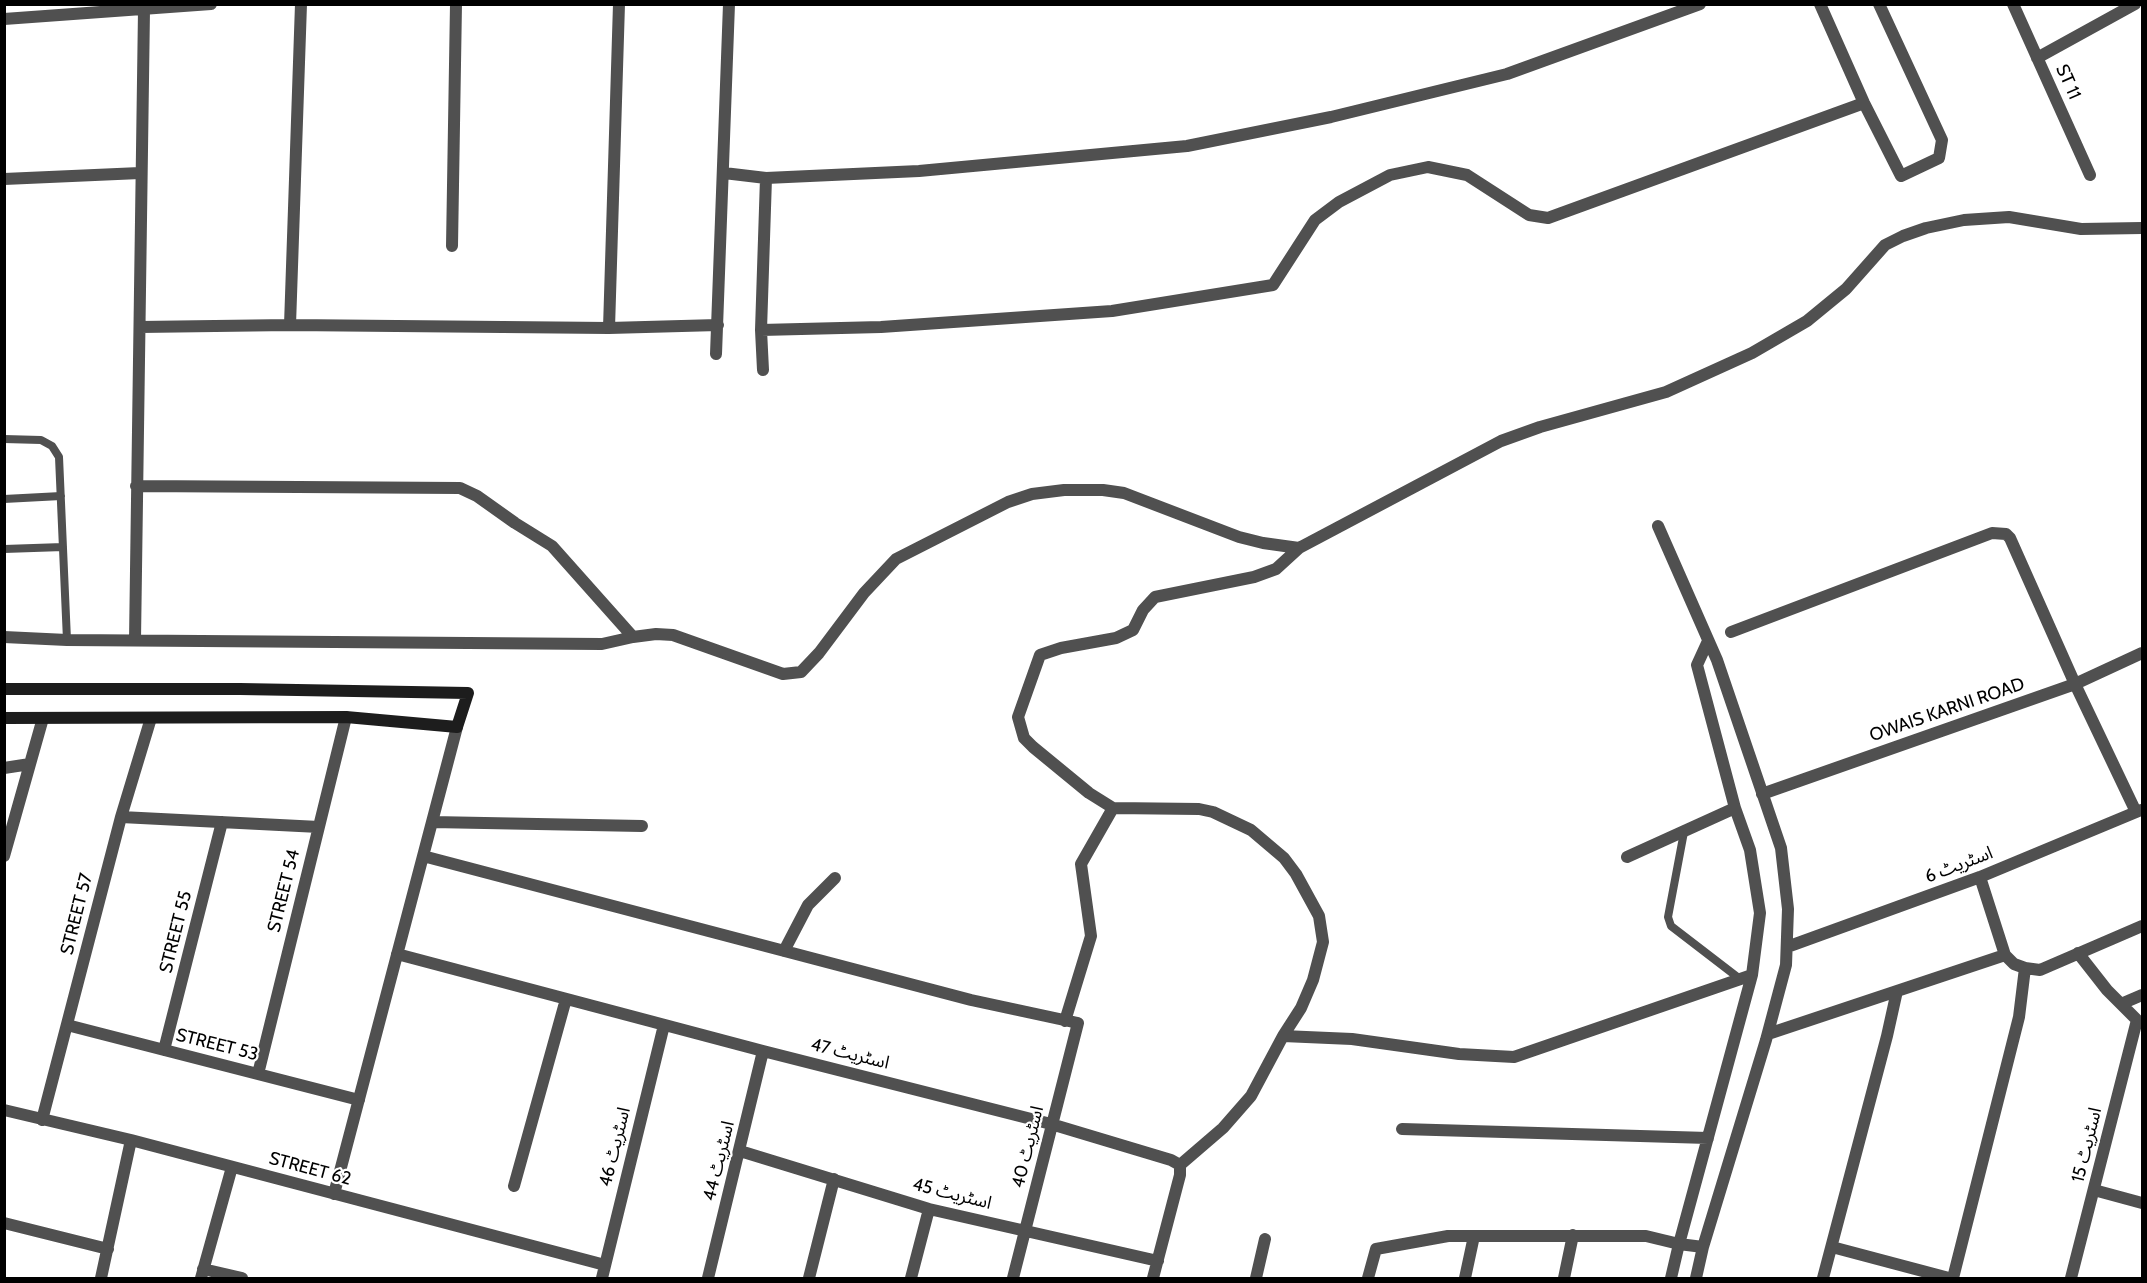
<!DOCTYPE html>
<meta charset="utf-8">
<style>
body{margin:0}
#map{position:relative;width:2147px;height:1283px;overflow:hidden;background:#fff;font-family:Cabin,sans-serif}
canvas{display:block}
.frame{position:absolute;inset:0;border:6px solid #000;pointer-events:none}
</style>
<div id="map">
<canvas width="2147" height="1283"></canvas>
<div class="frame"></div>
</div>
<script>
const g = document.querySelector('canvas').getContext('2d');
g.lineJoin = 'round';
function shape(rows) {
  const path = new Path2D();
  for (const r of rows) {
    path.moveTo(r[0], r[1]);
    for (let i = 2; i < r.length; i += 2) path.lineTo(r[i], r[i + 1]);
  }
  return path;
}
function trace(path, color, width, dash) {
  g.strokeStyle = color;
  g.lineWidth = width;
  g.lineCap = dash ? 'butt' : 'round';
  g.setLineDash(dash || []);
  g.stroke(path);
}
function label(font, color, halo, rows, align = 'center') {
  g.font = font + ' Cabin,"Noto Sans Arabic",sans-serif';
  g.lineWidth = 4.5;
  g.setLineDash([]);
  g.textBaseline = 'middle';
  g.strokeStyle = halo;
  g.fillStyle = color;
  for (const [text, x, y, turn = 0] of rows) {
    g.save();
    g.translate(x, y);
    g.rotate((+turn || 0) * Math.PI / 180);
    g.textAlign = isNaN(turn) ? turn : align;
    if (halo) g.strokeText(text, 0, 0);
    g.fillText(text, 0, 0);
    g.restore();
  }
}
const lane = shape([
 [4,439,41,440,52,446,59,457,67,640],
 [4,499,61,496],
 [4,549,63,547],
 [1684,832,1668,917,1671,926,1740,979]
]);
const street = shape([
 [1820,4,1864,103,1901,176,1939,158,1942,140,1879,4],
 [2013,4,2090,175],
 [4,19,211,4],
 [2037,58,2135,4],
 [724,173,766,178,919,171,1187,146,1331,117,1507,74,1700,4],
 [4,179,140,173],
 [452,246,456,4],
 [290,325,301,4],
 [140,327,290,325,609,328,718,325],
 [609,328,619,4],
 [761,330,881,327,1112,311,1273,285,1315,220,1339,202,1390,175,1428,167,1467,175,1529,215,1548,218,1864,103],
 [716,354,729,4],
 [763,370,761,330,766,178],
 [136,486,460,488,477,496,515,523,552,546,633,637],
 [1658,526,1717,660,1781,848,1788,909,1786,965,1766,1040,1703,1247,1696,1278],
 [1731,632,1992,533,2006,534,2010,538,2075,684,2136,812],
 [4,637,67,640,602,644,633,637,656,634,673,635,783,674,801,672,819,653,864,593,896,559,1008,502,1032,494,1064,490,1103,490,1124,493,1239,537,1263,543,1299,548,1501,441,1540,427,1666,392,1752,353,1807,321,1846,289,1885,245,1903,236,1926,228,1964,220,2009,217,2081,229,2142,228],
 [135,640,144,10],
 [4,768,30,764],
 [1762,794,2075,684,2142,653],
 [121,817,319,827],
 [432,822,642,826],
 [4,856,43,718],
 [423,856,971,1000,1078,1023,1013,1278],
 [1627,857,1735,808],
 [1980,877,2005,955,2014,964,2025,968,2040,970,2142,926],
 [1787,947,1980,877,2141,810],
 [784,951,808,905,835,878],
 [397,954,763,1051,1051,1124,1171,1160,1180,1165,1180,1175,1153,1278],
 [2121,1004,2142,995],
 [1065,1021,1091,936,1081,864,1113,808],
 [67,1025,359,1100],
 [1768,1034,2005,955],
 [1283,1036,1352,1039,1459,1054,1514,1057,1752,975],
 [164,1050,222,822],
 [258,1074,346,717],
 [4,1110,131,1140,605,1265],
 [42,1120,121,817,151,718],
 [1402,1129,1708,1138],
 [740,1151,929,1209,1158,1261],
 [1180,1165,1223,1128,1251,1096,1283,1036,1301,1008,1313,980,1323,942,1319,916,1296,874,1284,858,1251,830,1213,812,1199,809,1113,808,1089,793,1033,747,1024,738,1018,717,1040,655,1061,648,1116,638,1133,630,1143,610,1155,597,1254,577,1276,569,1299,548],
 [514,1186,566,999],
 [2094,1190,2142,1203],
 [334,1194,457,727],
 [4,1223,108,1249],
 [1832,1247,1949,1278],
 [203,1269,242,1278],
 [101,1278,131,1140],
 [201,1278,232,1167],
 [602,1278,664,1025],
 [708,1278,763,1051],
 [809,1278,834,1179],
 [911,1278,929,1209],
 [1256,1278,1265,1239],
 [1368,1278,1376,1249,1448,1236,1646,1236,1679,1244,1703,1247],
 [1465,1278,1474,1236],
 [1564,1278,1573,1235],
 [1671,1278,1679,1244,1752,975,1760,913,1750,850,1735,808,1697,665,1708,641],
 [1823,1278,1887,1036,1897,991],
 [1953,1278,2019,1017,2025,968],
 [2071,1278,2137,1020,2107,990,2078,953]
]);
const secondary = shape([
 [4,689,240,689,468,693,457,727,346,717,4,718]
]);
const streetNames = [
 ["ST 11",2068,82,66],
 ["OWAIS KARNI ROAD",1947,710,-19],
 ["اسٹریٹ 6",1959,865,-21],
 ["STREET 54",284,891,-76],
 ["STREET 57",77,914,-76],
 ["STREET 55",176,932,-76],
 ["STREET 53",217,1045,14],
 ["اسٹریٹ 47",850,1054,14],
 ["اسٹریٹ 15",2087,1145,-76],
 ["اسٹریٹ 46",615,1147,-76],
 ["اسٹریٹ 40",1028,1147,-76],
 ["اسٹریٹ 44",719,1161,-76],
 ["STREET 62",310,1169,15],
 ["اسٹریٹ 45",952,1194,14]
];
trace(lane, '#505050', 8);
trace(street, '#505050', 12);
trace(secondary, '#1d1d1d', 12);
label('18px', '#000', '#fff', streetNames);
</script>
